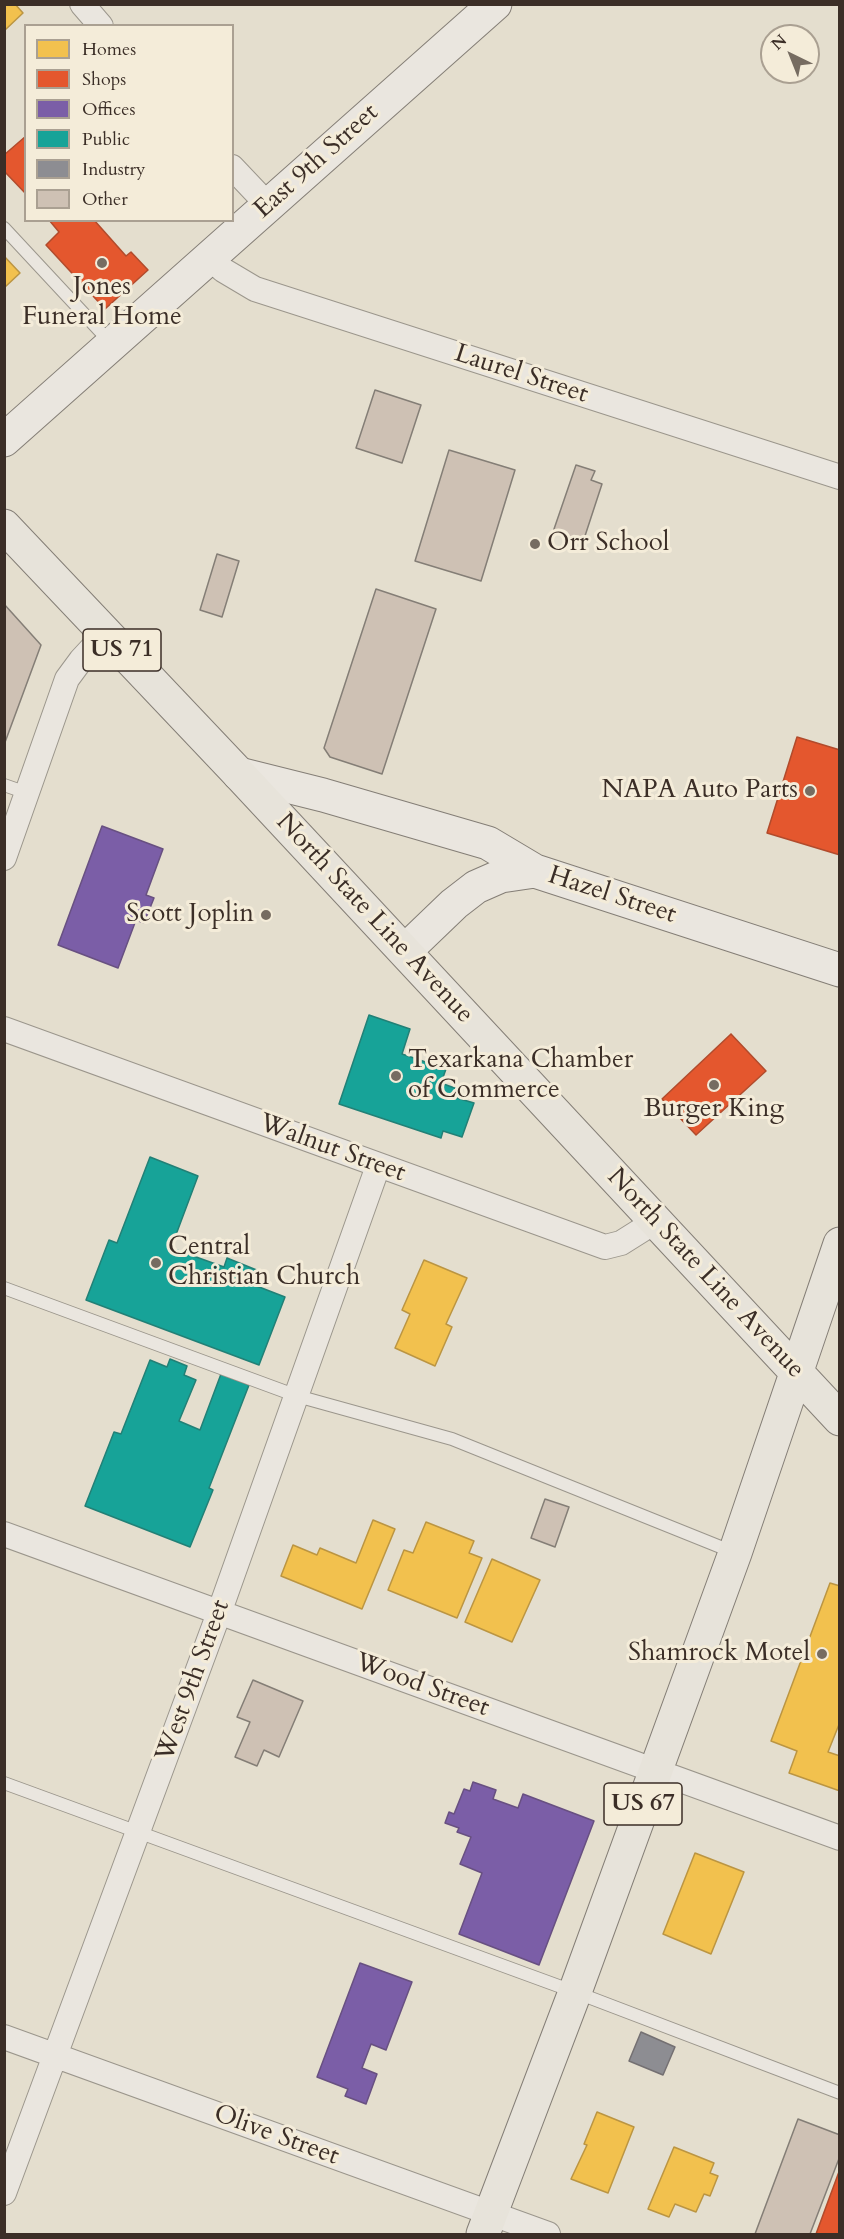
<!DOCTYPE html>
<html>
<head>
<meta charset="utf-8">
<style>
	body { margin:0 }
	#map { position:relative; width:844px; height:2239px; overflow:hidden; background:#e4dece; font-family:Cardo,serif }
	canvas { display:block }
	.frame { position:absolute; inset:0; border:6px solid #3b2e27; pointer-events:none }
	.legend { position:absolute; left:24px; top:24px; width:210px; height:198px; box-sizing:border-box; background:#f4ecd9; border:2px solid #aaa092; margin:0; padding:8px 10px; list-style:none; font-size:18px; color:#3b2e27 }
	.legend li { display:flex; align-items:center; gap:12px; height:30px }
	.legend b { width:30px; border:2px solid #aaa092 }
	.north { position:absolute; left:760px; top:24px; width:60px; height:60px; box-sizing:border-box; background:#f4ecd9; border:2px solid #aaa092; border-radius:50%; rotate:317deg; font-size:16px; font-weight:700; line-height:24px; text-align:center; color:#3b2e27 }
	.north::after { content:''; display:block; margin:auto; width:21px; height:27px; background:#766c61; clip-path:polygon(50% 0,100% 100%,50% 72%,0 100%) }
</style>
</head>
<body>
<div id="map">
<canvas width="844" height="2239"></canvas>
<div class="frame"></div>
<ul class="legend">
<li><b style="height:16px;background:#f2c14e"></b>Homes</li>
<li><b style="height:16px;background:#e4572e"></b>Shops</li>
<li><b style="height:16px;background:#7b5ea7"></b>Offices</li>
<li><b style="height:16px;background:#17a398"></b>Public</li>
<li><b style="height:16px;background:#8d8d92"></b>Industry</li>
<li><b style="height:16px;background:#cec1b4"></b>Other</li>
</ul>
<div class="north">N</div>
</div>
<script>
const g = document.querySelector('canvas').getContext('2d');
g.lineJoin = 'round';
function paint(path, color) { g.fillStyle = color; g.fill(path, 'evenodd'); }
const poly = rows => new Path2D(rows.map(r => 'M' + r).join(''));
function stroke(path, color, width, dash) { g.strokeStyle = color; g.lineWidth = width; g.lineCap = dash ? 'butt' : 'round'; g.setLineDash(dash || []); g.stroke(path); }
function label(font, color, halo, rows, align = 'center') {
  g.font = font + ' Cardo,serif'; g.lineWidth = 6; g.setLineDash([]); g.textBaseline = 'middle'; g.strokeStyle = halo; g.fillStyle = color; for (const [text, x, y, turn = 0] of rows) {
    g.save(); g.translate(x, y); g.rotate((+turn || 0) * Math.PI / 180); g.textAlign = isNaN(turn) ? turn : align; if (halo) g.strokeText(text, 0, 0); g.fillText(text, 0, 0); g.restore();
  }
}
const homes = poly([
	[4,4,15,4,23,13,4,31,4,4],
	[4,256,20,273,4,288,4,256],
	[424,1260,467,1278,446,1324,452,1327,435,1366,395,1348,410,1314,402,1310,424,1260],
	[373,1520,395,1529,362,1609,281,1576,293,1545,317,1555,320,1548,356,1563,373,1520],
	[426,1522,474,1541,469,1553,482,1558,457,1618,388,1590,404,1550,413,1553,426,1522],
	[492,1559,540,1580,512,1642,465,1622,492,1559],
	[830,1583,840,1586,840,1722,828,1752,840,1756,840,1791,789,1773,797,1751,771,1741,830,1583],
	[695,1853,744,1872,711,1954,663,1934,695,1853],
	[597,2112,634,2127,608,2193,571,2179,587,2145,584,2144,597,2112],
	[674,2147,714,2163,710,2173,718,2176,710,2196,704,2194,696,2212,675,2204,669,2217,648,2209,674,2147]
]);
paint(homes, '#f2c14e');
stroke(homes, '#bb9542', 1.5);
const shops = poly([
	[26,136,26,194,4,171,4,155,26,136],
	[49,220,94,220,126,256,131,252,148,270,105,309,46,245,59,232,49,220],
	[797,737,840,750,840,855,767,833,797,737],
	[731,1034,766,1071,696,1135,662,1099,731,1034],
	[840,2169,840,2234,816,2234,840,2169]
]);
paint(shops, '#e4572e');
stroke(shops, '#b14b2c', 1.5);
const offices = poly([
	[102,826,163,849,146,895,154,898,144,923,136,920,118,968,58,945,102,826],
	[473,1782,496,1790,493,1799,518,1808,523,1794,594,1821,539,1965,459,1934,482,1873,460,1864,471,1837,457,1832,459,1828,445,1823,449,1812,454,1814,464,1789,470,1791,473,1782],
	[360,1963,412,1982,386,2050,371,2044,362,2068,377,2074,366,2104,345,2096,348,2089,317,2077,360,1963]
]);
paint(offices, '#7b5ea7');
stroke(offices, '#685081', 1.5);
const public = poly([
	[369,1015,410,1029,402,1054,446,1069,441,1083,460,1090,457,1098,474,1103,462,1137,443,1131,441,1138,339,1104,369,1015],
	[150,1157,198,1176,171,1248,224,1267,227,1258,259,1271,254,1285,285,1297,259,1365,86,1300,109,1240,117,1243,150,1157],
	[170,1359,187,1366,184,1375,196,1380,179,1421,200,1430,221,1374,249,1385,209,1488,213,1490,190,1547,85,1506,114,1432,121,1434,150,1360,167,1367,170,1359]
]);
paint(public, '#17a398');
stroke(public, '#228076', 1.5);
const industry = poly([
	[641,2032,675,2047,663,2075,629,2061,641,2032]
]);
paint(industry, '#8d8d92');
stroke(industry, '#747072', 1.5);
const building = poly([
	[375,390,421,405,402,463,356,448,375,390],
	[449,450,515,470,481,581,415,561,449,450],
	[576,465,595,471,591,480,602,484,583,542,553,532,576,465],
	[217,554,239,561,222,617,200,610,217,554],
	[376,589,436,609,382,774,330,757,324,748,376,589],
	[4,604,41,645,4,745,4,604],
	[545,1499,569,1507,555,1547,531,1538,545,1499],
	[253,1680,303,1701,279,1757,264,1750,257,1766,235,1757,250,1722,237,1717,253,1680],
	[798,2119,840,2135,840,2156,810,2234,755,2234,798,2119]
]);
paint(building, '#cec1b4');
stroke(building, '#847e76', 1.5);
const lane = poly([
	[4,228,111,343],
	[4,785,27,793],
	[4,1288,297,1396,452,1439,733,1552],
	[4,1783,575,1992,840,2093]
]);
const street = poly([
	[82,4,101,26],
	[232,167,268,205],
	[210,258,223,270,255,289,840,477],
	[4,858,67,679,81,660,106,633],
	[4,1029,605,1247,621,1243,656,1221],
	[4,1534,840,1838],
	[4,2037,548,2234],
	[4,2193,219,1613,378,1166]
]);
const secondary = poly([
	[4,440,495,4],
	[239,774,323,795,488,843,535,871],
	[405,951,454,904,476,887,501,876,535,871,840,970]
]);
const primary = poly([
	[4,526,239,774,840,1419],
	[483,2234,575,1992,735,1553,840,1244]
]);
stroke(lane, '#9b968c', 14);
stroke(street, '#9b968c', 26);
stroke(secondary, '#847e76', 35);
stroke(primary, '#847e76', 35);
stroke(lane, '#eae6df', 12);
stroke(street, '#eae6df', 24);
stroke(secondary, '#eae6df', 33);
stroke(primary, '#e7e3da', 33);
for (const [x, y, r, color] of [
	[102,263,6,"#766c61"],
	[535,544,6,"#766c61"],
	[810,791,6,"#766c61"],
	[266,915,6,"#766c61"],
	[396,1076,6,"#766c61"],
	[714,1085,6,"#766c61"],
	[156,1263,6,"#766c61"],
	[822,1654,6,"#766c61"]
]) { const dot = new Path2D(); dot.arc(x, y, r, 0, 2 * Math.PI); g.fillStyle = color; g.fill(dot); stroke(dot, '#f4ecd9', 2); }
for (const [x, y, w] of [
	[122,650,78],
	[643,1804,78]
]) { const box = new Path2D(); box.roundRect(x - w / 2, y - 21, w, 42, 4.5); g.fillStyle = '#f4ecd9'; g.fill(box); stroke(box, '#3b2e27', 1.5); }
label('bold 24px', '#3b2e27', null, [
	["US 71",122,650],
	["US 67",643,1804]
]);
label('26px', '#3b2e27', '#f4ecd9', [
	["East 9th Street",317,162,-42],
	["Laurel Street",521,375,18],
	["Hazel Street",612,896,18],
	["North State Line Avenue",374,919,47],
	["Walnut Street",332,1149,20],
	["North State Line Avenue",705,1274,47],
	["West 9th Street",194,1681,-70],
	["Wood Street",422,1686,20],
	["Olive Street",276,2136,20]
]);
label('26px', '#3b2e27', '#f4ecd9', [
	["Jones",102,288,"center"],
	["Funeral Home",102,318,"center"],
	["Orr School",547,544],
	["NAPA Auto Parts",798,791,"right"],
	["Scott Joplin",254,915,"right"],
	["Texarkana Chamber",408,1061],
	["of Commerce",408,1091],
	["Burger King",714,1110,"center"],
	["Central",168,1248],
	["Christian Church",168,1278],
	["Shamrock Motel",810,1654,"right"]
], 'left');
</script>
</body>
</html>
